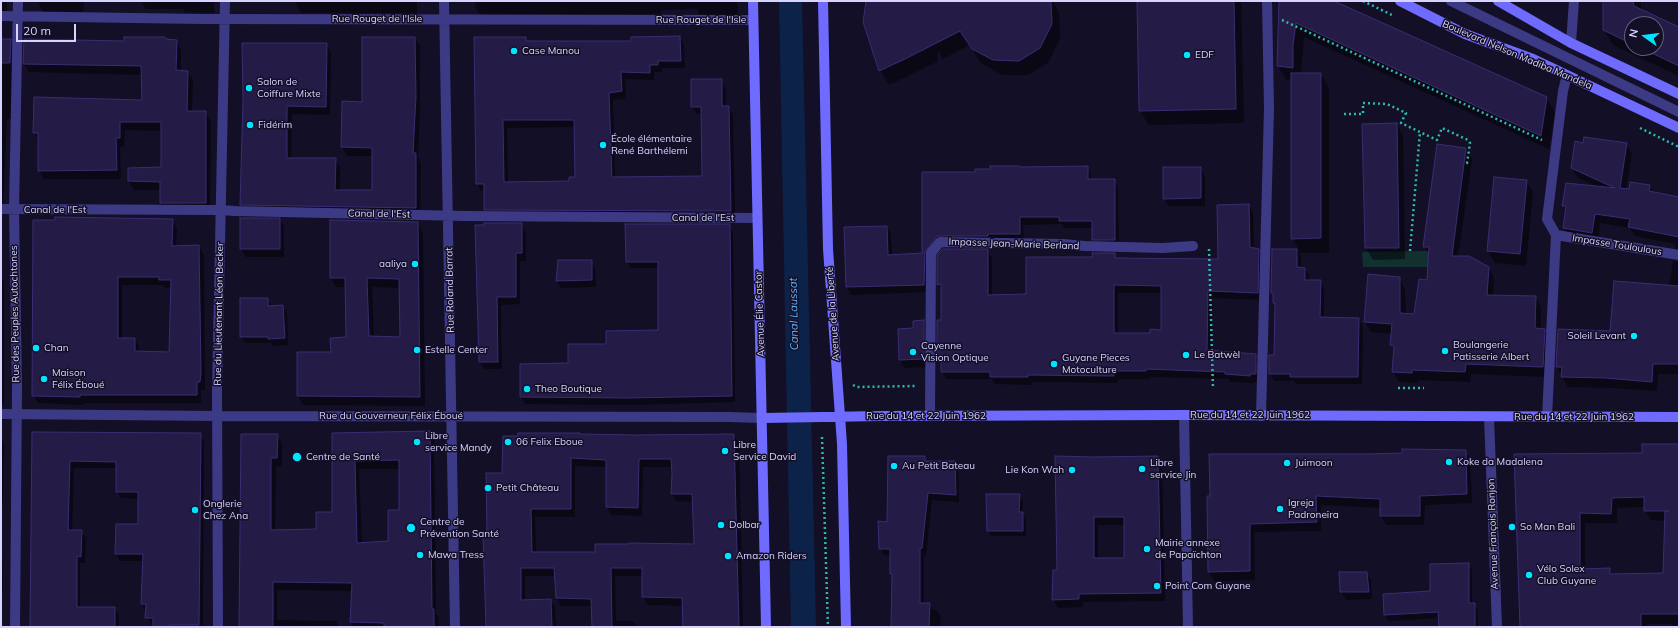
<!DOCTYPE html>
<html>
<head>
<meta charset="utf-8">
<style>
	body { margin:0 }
	#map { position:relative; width:1680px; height:628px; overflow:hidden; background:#130f26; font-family:Mulish,sans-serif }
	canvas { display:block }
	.frame { position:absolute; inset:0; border:2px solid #d9d4ff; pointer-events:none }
	.north { position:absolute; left:1624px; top:16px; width:40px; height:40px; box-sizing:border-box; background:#130f26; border:1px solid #625e7d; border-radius:50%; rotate:284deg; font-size:11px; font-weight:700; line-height:16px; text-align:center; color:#d9d4ff }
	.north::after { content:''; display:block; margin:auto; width:14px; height:18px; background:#00e5ff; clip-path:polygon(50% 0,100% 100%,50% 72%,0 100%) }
	.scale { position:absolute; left:16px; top:24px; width:60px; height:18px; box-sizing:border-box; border:2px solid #d9d4ff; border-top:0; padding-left:5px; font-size:12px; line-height:14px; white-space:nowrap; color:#d9d4ff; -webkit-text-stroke:3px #130f26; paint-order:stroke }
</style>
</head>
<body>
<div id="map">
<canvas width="1680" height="628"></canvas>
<div class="frame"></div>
<div class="north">N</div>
<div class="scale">20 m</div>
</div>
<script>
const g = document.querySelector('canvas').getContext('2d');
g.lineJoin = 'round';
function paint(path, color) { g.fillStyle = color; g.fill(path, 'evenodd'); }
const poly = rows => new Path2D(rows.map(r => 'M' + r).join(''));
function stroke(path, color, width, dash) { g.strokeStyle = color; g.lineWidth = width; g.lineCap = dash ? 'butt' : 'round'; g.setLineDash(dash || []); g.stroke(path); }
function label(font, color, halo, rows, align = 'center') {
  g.font = font + ' Mulish,sans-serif'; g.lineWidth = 3; g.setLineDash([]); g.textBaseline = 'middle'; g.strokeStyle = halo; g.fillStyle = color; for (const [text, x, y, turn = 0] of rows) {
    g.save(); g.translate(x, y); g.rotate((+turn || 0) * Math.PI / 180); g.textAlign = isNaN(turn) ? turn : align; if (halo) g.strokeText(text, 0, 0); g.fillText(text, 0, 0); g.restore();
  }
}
paint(poly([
	[1429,251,1429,267,1363,267,1362,252]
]), '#12302f');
paint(poly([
	[779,1,802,1,816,627,791,627]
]), '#0c2248');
paint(poly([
	[1,1,7,1,7,13,1,13],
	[38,1,84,1,83,14,43,13],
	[141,1,214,1,214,13,185,12,183,9,146,9],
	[295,1,417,1,417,13,301,13],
	[475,1,737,1,738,15,700,16,697,9,661,10,661,15,480,16,475,6],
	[867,1,1053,1,1059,13,1060,39,1048,63,1028,75,1002,75,982,64,969,45,943,59,938,50,937,62,889,85,880,70],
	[1127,1,1241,1,1244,123,1149,125,1140,111,1138,2,1128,2],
	[1280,1,1332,1,1546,98,1555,112,1549,149,1304,37,1301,74,1321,74,1329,89,1329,253,1299,253,1301,257,1301,268,1305,269,1309,276,1309,281,1320,281,1324,288,1324,318,1359,319,1363,327,1362,384,1296,384,1294,381,1274,381,1270,374,1275,356,1276,306,1272,293,1273,250,1299,250,1292,238,1292,81,1286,80,1278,66],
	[1604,1,1641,1,1641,11,1679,28,1679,76,1613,45,1604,30],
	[1632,24,1656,24,1656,48,1632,48],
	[680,37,684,45,685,68,662,68,662,72,654,72,654,80,625,79,626,99,613,100,615,178,703,177,702,114,697,114,692,107,721,80,726,88,726,107,729,107,733,115,735,219,490,217,485,209,485,191,481,191,477,183,526,38,528,42,632,42],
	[575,127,576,178,570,182,508,183,507,128],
	[415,38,420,46,420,106,418,158,421,163,420,217,246,213,241,204,244,101,326,44,331,53,330,115,292,114,291,159,335,159,340,167,340,191,373,191,373,156,347,156,342,147,343,102,363,103],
	[1,40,10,40,16,49,14,119,7,119,3,207,1,207],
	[166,40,176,41,181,50,181,71,188,72,193,80,192,112,205,112,211,121,210,212,166,212,161,203,161,190,134,190,129,181,162,168,162,131,125,130,124,147,120,147,121,179,44,179,39,170,39,142,34,132,143,101,142,75,29,72,24,64,125,42],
	[1397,124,1403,136,1405,259,1373,260,1366,248,1363,125],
	[1584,144,1626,144,1632,154,1626,190,1649,186,1654,193,1679,198,1679,255,1675,247,1675,244,1635,236,1630,228,1600,223,1598,242,1570,238,1564,228,1567,211,1563,205,1598,187,1578,178,1572,168],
	[1438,145,1466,148,1472,159,1458,257,1488,267,1494,278,1493,296,1535,297,1541,307,1541,330,1544,330,1550,340,1548,377,1471,374,1470,382,1418,380,1417,383,1399,382,1393,372,1395,350,1391,344,1392,334,1371,332,1365,322,1399,278,1405,289,1406,315,1415,315,1428,281,1430,256,1425,247],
	[1087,167,1091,174,1091,180,1114,180,1118,187,1119,247,1098,247,1093,239,1093,228,1064,228,1062,224,1023,225,1024,241,941,243,928,260,928,292,851,295,847,287,845,228,887,227,891,234,892,256,923,254,976,173,1020,168],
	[1200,168,1205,176,1205,206,1169,206,1164,199],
	[1495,178,1526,181,1533,192,1526,266,1495,263,1488,251],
	[1248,205,1253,212,1254,249,1258,249,1263,257,1262,300,1212,298,1211,352,1256,355,1260,362,1260,382,1254,382,1254,383,1230,382,1229,379,1150,377,1150,379,1118,379,1118,383,1032,382,1032,385,995,384,992,379,946,379,942,371,942,365,938,358,942,320,942,291,938,284,987,250,992,258,992,296,1027,295,1094,258,1115,254,1117,259,1220,260],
	[1118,293,1162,293,1162,331,1151,334,1118,334],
	[280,219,284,227,284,257,246,257,241,249],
	[172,220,177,228,176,247,199,246,204,255,205,381,205,390,201,390,201,403,84,403,84,405,38,403,33,395,34,221],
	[122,285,163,285,165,288,172,288,170,353,139,352,139,347,135,339,122,339],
	[417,223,423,233,425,406,303,405,298,396,347,338,346,287,336,287,331,278],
	[372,287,400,288,401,338,374,337],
	[521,224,526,232,526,261,520,261,520,304,501,305,502,369,484,369,480,362,476,226],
	[729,225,733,232,735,402,633,405,525,404,521,397,521,365,569,364,607,345,659,331,659,268,631,268,627,262],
	[558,261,591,261,595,269,596,287,561,288,557,281],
	[1673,261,1679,262,1679,374,1658,374,1657,391,1612,388,1568,387,1557,367,1559,331,1610,332,1669,286],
	[1,276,4,282,4,405,1,405],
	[267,299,272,307,283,306,287,313,288,345,273,346,272,343,245,343,241,336],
	[924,321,928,329,928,367,904,368,900,360,899,329,914,329],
	[429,432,434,441,436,614,439,618,439,627,354,627,351,622,353,591,277,590,277,620,336,621,339,627,241,627,242,435,277,435,282,443,282,466,276,467,275,531,317,530,333,513,333,434],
	[359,469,400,469,400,511,389,542,362,543],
	[33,433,200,434,204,441,203,627,152,627,142,604,144,561,120,561,116,554,117,525,139,525,139,499,121,498,117,491,117,468,74,468,72,531,81,531,86,538,85,563,80,563,80,608,115,608,119,615,118,627,31,627],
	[581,435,734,435,739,443,743,627,684,627,684,606,648,605,643,597,643,576,615,576,616,621,633,621,637,627,593,627,593,606,561,606,557,598,556,576,525,576,525,601,551,600,555,608,556,627,487,627,488,537,503,474],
	[575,466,607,467,607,507,611,515,642,516,643,467,673,467,672,493,676,501,693,502,695,545,596,553,536,553,535,517,575,517],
	[1,438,4,443,3,505,1,505],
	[1679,445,1679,627,1672,627,1672,624,1647,624,1647,627,1521,627,1515,455,1643,454],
	[1645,507,1645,510,1651,520,1666,521,1664,574,1613,575,1609,569,1585,570,1585,523,1617,523,1617,508],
	[1465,451,1470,460,1472,503,1425,505,1424,525,1386,525,1381,516,1381,508,1321,505,1321,531,1254,532,1255,580,1214,581,1209,572,1208,497,1367,455],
	[925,457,927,462,954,462,958,469,959,502,932,500,926,555,924,555,924,604,930,604,933,610,936,610,941,617,940,627,893,627,893,578,891,574,891,556,884,555,880,548,888,523],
	[1056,457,1158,457,1162,465,1165,601,1083,602,1083,607,1058,608,1053,600,1058,571],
	[1098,525,1125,525,1125,559,1098,559],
	[1019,495,1023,501,1022,513,1026,519,1026,536,991,536,988,530],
	[1,537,2,539,3,591,1,591,1,594],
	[1468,564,1472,570,1472,604,1474,604,1478,611,1478,627,1440,627,1440,618,1388,621,1385,615,1431,592],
	[1340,573,1366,573,1371,580,1372,599,1346,600,1341,592]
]), '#0007');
const building = poly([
	[866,1,1051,1,1052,24,1040,48,1019,61,993,60,972,49,960,31,903,60,879,71,863,22,866,1],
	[1137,1,1234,1,1236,109,1139,111,1137,1],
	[1279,1,1334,1,1547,97,1541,136,1296,23,1293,45,1293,68,1277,66,1279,1],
	[1603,1,1633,1,1634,6,1679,27,1679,66,1641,48,1656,48,1656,24,1632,24,1632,44,1603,30,1603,1],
	[680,36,681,61,658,61,658,65,650,65,650,73,621,72,622,91,609,93,612,177,702,176,701,107,691,107,691,79,722,79,722,106,729,106,731,211,484,210,484,184,476,184,474,37,526,37,526,41,631,41,631,37,680,36],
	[503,120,574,120,575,177,569,177,569,181,504,182,503,120],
	[124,37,165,37,166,39,177,40,176,70,188,71,187,111,206,111,206,203,160,203,160,182,128,181,128,168,161,167,161,122,120,122,120,138,116,138,117,170,38,171,38,133,33,133,34,97,142,100,141,66,23,64,24,39,124,41,124,37],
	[362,37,415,37,416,96,413,153,416,153,416,208,240,205,243,101,242,43,327,43,326,107,287,106,287,158,336,158,335,190,372,190,372,148,341,147,342,101,362,102,362,37],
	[1,39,11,39,10,63,1,63,1,39],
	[1291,73,1321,73,1321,238,1291,239,1291,73],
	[1397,123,1399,248,1365,248,1362,124,1397,123],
	[1584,137,1627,143,1620,188,1629,189,1630,182,1650,185,1649,191,1679,197,1679,237,1628,227,1630,219,1595,214,1592,233,1563,228,1566,206,1562,206,1566,183,1615,188,1571,168,1575,141,1583,143,1584,137],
	[1437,144,1466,148,1452,256,1469,256,1489,267,1487,295,1536,296,1535,328,1545,329,1543,367,1466,364,1465,372,1412,370,1412,373,1392,372,1394,346,1390,345,1392,324,1364,322,1368,274,1400,277,1400,313,1414,314,1419,279,1427,280,1429,247,1423,247,1437,144],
	[990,166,1020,166,1020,167,1088,166,1088,179,1115,179,1115,240,1092,240,1092,221,1059,221,1059,217,1020,217,1020,234,988,234,988,236,937,236,925,252,924,285,846,287,844,227,887,226,888,255,922,253,922,172,975,172,975,169,990,169,990,166],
	[1163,167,1201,167,1201,198,1163,199,1163,167],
	[1494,177,1527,180,1520,254,1487,251,1494,177],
	[1249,204,1250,247,1259,249,1258,293,1208,291,1207,350,1256,354,1256,374,1250,374,1250,376,1225,374,1225,372,1146,369,1146,371,1114,371,1114,376,1028,375,1028,377,990,377,990,372,941,372,941,359,937,359,937,320,941,320,941,284,937,285,937,255,943,249,988,249,988,295,1026,294,1026,257,1093,257,1092,253,1115,253,1115,258,1218,259,1217,205,1249,204],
	[1114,285,1161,286,1161,330,1150,329,1150,333,1114,333,1114,285],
	[55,217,173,219,172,246,199,245,201,372,200,382,197,382,197,395,80,395,80,397,32,396,33,220,55,220,55,217],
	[118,277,159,277,159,280,171,280,169,352,135,351,135,338,118,338,118,277],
	[240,218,280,218,280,249,240,249,240,218],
	[330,220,418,222,420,397,297,396,297,352,331,352,330,338,346,337,345,278,330,278,330,220],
	[367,278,399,279,400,337,369,336,367,278],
	[484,223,522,223,522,253,516,253,516,297,497,297,498,362,479,362,475,225,484,225,484,223],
	[625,224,730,224,732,396,628,398,520,397,520,364,568,363,568,344,606,344,606,331,658,330,658,262,626,262,625,224],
	[1272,249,1297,249,1297,267,1305,268,1305,280,1321,280,1320,317,1359,318,1358,377,1290,377,1290,374,1269,374,1269,355,1274,355,1275,303,1273,303,1273,293,1271,293,1272,249],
	[558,260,592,260,592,280,556,281,558,260],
	[1614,281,1679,286,1679,364,1653,364,1652,382,1606,378,1561,377,1562,367,1556,367,1558,329,1610,331,1614,281],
	[240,298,268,298,268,306,283,305,285,338,268,339,268,337,240,337,240,298],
	[924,320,924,359,899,360,898,329,913,328,913,321,924,320],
	[430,431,432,609,434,609,434,627,384,627,384,623,350,622,352,583,273,582,273,627,239,627,241,434,278,434,277,458,271,458,271,530,316,529,316,512,332,512,332,433,430,431],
	[399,460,399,510,388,510,388,541,357,543,355,461,399,460],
	[32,432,201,433,199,625,170,625,170,627,153,627,153,618,145,618,146,604,141,604,143,554,115,554,116,524,138,524,138,492,116,492,116,462,70,461,68,530,82,530,81,557,77,556,77,607,115,607,115,627,30,627,32,432],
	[518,433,580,433,580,434,634,435,734,434,739,627,683,627,682,598,642,597,642,568,611,568,612,627,592,627,591,599,556,598,554,568,521,568,521,600,551,599,552,627,486,627,483,536,487,536,486,473,502,473,503,436,518,436,518,433],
	[571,458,606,460,606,507,638,508,639,459,671,459,672,474,671,494,692,494,694,544,629,543,629,544,595,544,595,552,532,552,531,509,571,509,571,458],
	[1642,444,1679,444,1679,614,1641,614,1641,627,1520,627,1514,454,1642,453,1642,444],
	[1644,497,1644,511,1669,511,1665,511,1663,573,1610,574,1610,568,1580,569,1580,513,1611,514,1612,498,1644,497],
	[1402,449,1466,450,1467,494,1420,496,1420,516,1380,516,1380,499,1316,496,1317,522,1250,524,1250,571,1208,572,1207,496,1210,496,1209,454,1367,454,1402,453,1402,449],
	[888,456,925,456,925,461,955,461,956,495,928,493,922,548,920,549,920,603,930,603,929,627,891,627,892,574,890,574,890,549,879,549,878,521,887,522,888,456],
	[1055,456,1094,457,1158,456,1161,593,1079,594,1079,599,1052,600,1053,570,1057,570,1055,456],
	[1094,517,1124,517,1124,558,1094,558,1094,517],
	[986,494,1020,494,1019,512,1023,512,1023,531,987,531,986,494],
	[1469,563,1469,603,1475,603,1475,627,1439,627,1438,612,1384,615,1383,594,1430,591,1430,564,1469,563],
	[1339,572,1367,572,1369,592,1340,592,1339,572]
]);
paint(building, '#241b47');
stroke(building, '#3b2d73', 1);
stroke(poly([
	[1363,1,1392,15],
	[1282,20,1542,140],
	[1344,114,1363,114,1363,103,1387,104,1406,113,1401,123,1437,140,1442,128,1468,140,1470,143,1467,163,1464,162],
	[1640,128,1679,147],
	[1209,249,1213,389],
	[1410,251,1420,132],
	[853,385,857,387,915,386],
	[1398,388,1424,388],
	[822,437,828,627]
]), '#2fb8b0', 2.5, [2, 3]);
stroke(poly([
	[1451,1,1679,112]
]), '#3d3a85', 10);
stroke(poly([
	[444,1,455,627],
	[1,16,201,19,753,20],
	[1571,43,1574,1],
	[1,209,221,210,235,211,465,216,757,218],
	[1556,235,1679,255],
	[1,414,217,416,729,417,762,418],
	[1184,415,1188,627],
	[930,416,931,253,940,242,1063,244,1085,246,1163,248,1193,246],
	[1261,416,1269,108,1267,1],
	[1489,417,1497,627],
	[1547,417,1556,235,1547,219,1563,91,1567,75],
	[15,627,17,387,14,209,18,1],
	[218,627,217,391,225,1]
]), '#3d3a85', 10);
stroke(poly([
	[753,1,766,627],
	[823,1,828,249,842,444,846,627],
	[1400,1,1465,34,1533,59,1679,128],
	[1498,1,1571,43,1679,94],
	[762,418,883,416,1184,415,1679,417]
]), '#6f6bff', 10);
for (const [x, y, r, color] of [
	[514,51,4,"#00e5ff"],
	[1187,55,4,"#00e5ff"],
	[249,88,4,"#00e5ff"],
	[250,125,4,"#00e5ff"],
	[603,145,4,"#00e5ff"],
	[415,264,4,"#00e5ff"],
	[1634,336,4,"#00e5ff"],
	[36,348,4,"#00e5ff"],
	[417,350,4,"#00e5ff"],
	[1445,351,4,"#00e5ff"],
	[913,352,4,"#00e5ff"],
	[1186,355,4,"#00e5ff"],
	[1054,364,4,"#00e5ff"],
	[44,379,4,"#00e5ff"],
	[527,389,4,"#00e5ff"],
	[417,442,4,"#00e5ff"],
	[508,442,4,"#00e5ff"],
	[725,451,4,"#00e5ff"],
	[297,457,5,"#00e5ff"],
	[1449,462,4,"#00e5ff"],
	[1287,463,4,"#00e5ff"],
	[894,466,4,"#00e5ff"],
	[1142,469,4,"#00e5ff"],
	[1072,470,4,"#00e5ff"],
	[488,488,4,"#00e5ff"],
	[1280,509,4,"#00e5ff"],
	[195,510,4,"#00e5ff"],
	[721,525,4,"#00e5ff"],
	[1512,527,4,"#00e5ff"],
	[411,528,5,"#00e5ff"],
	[1147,549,4,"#00e5ff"],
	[420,555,4,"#00e5ff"],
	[728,556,4,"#00e5ff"],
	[1529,575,4,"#00e5ff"],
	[1157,586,4,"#00e5ff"]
]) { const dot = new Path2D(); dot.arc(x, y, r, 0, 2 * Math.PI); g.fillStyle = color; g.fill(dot); stroke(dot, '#130f26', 1.5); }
label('10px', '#d9d4ff', '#130f26', [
	["Rue Rouget de l'Isle",377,19],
	["Rue Rouget de l'Isle",701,20],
	["Boulevard Nelson Madiba Mandela",1517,55,23],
	["Canal de l'Est",55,210],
	["Canal de l'Est",379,214,1],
	["Canal de l'Est",703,218],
	["Impasse Jean-Marie Berland",1014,244,2],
	["Impasse Touloulous",1617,245,9],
	["Rue Roland Barrat",450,290,-91],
	["Rue des Peuples Autochtones",15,314,-91],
	["Rue du Lieutenant Léon Becker",219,314,-89],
	["Avenue Élie Castor",760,314,-92],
	["Avenue de la Liberté",833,314,-94],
	["Rue du 14 et 22 Juin 1962",1250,415],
	["Rue du Gouverneur Félix Éboué",391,416],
	["Rue du 14 et 22 Juin 1962",926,416],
	["Rue du 14 et 22 Juin 1962",1574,417],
	["Avenue François Ronjon",1493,534,-92]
]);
label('10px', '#d9d4ff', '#130f26', [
	["Case Manou",522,51],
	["EDF",1195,55],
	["Salon de",257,82],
	["Coiffure Mixte",257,94],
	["Fidérim",258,125],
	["École élémentaire",611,139],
	["René Barthélemi",611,151],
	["aaliya",407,264,"right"],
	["Soleil Levant",1626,336,"right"],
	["Boulangerie",1453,345],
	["Patisserie Albert",1453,357],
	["Cayenne",921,346],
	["Vision Optique",921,358],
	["Chan",44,348],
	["Estelle Center",425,350],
	["Le Batwèl",1194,355],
	["Guyane Pieces",1062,358],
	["Motoculture",1062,370],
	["Maison",52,373],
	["Félix Éboué",52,385],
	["Theo Boutique",535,389],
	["Libre",425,436],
	["service Mandy",425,448],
	["06 Felix Eboue",516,442],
	["Libre",733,445],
	["Service David",733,457],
	["Centre de Santé",306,457],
	["Koke da Madalena",1457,462],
	["Libre",1150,463],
	["service Jin",1150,475],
	["Juimoon",1295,463],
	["Au Petit Bateau",902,466],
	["Lie Kon Wah",1064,470,"right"],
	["Petit Château",496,488],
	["Igreja",1288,503],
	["Padroneira",1288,515],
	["Onglerie",203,504],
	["Chez Ana",203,516],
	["Centre de",420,522],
	["Prévention Santé",420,534],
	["Dolbar",729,525],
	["So Man Bali",1520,527],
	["Mairie annexe",1155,543],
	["de Papaïchton",1155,555],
	["Mawa Tress",428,555],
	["Amazon Riders",736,556],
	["Vélo Solex",1537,569],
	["Club Guyane",1537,581],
	["Point Com Guyane",1165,586]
], 'left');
label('italic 11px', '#62b6ff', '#130f26', [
	["Canal Laussat",794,314,-91]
]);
</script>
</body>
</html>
